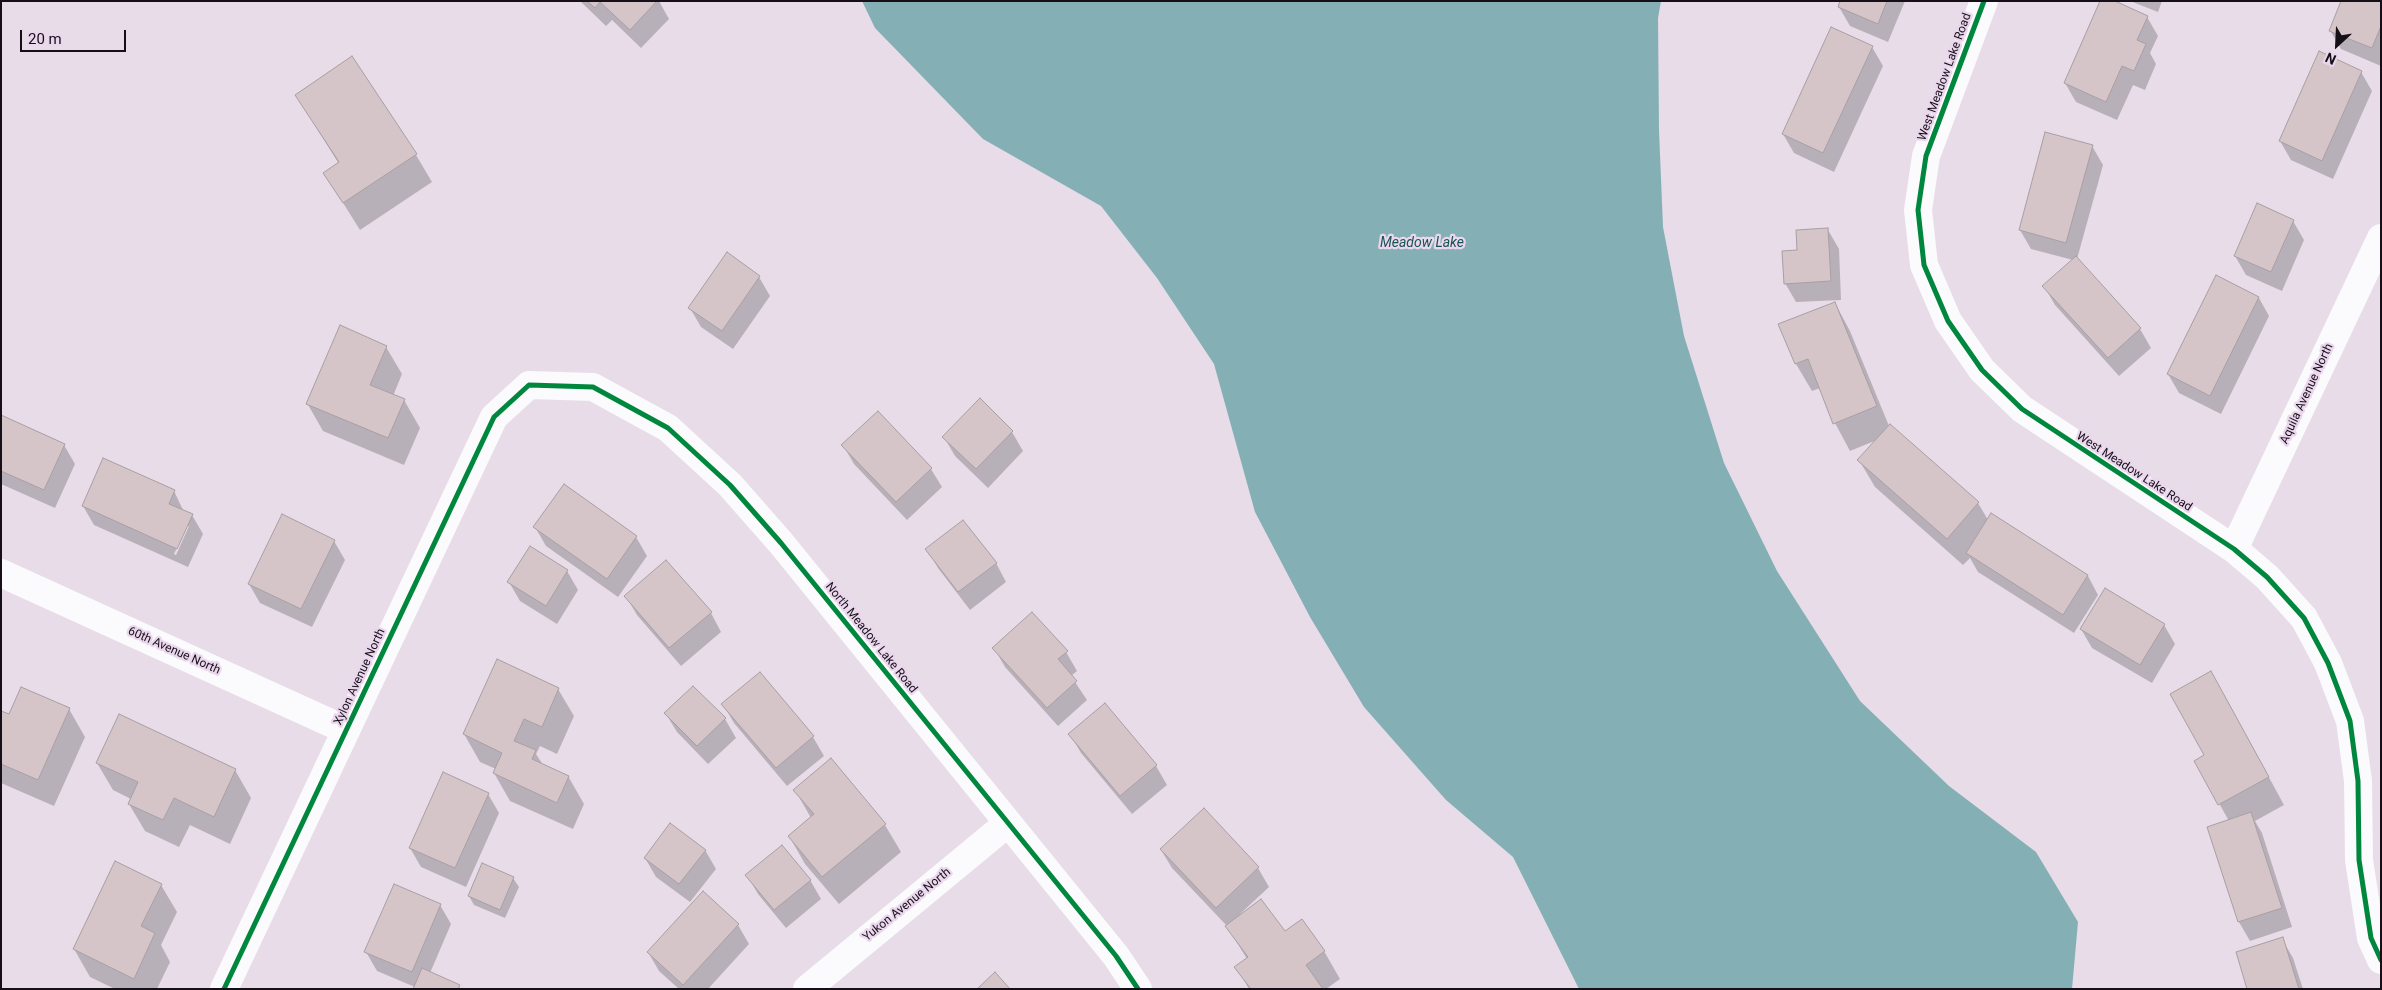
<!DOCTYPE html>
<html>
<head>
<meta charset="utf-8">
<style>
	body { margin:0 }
	#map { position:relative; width:2382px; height:990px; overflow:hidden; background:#e7dce8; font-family:Roboto,sans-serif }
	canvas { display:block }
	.frame { position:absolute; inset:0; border:2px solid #160f17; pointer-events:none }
	.north { position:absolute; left:2312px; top:20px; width:50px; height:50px; -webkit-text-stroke:4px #ebd7ed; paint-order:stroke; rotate:205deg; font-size:14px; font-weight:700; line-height:20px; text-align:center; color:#160f17 }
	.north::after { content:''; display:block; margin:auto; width:18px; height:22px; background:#160f17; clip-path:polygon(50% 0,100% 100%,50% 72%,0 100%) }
	.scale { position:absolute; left:20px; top:30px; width:106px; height:22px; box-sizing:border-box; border:2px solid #160f17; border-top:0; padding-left:6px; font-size:15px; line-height:18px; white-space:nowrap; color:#160f17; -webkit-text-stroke:4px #ebd7ed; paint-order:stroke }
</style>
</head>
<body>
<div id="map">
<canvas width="2382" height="990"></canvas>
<div class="frame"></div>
<div class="north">N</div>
<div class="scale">20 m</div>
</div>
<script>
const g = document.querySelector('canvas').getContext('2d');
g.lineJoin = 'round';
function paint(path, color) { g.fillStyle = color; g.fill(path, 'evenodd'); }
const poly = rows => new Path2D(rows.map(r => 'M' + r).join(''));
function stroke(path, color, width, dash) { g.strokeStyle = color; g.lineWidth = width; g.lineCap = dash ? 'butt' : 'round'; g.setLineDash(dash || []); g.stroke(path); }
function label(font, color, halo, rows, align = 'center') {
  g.font = font + ' Roboto,sans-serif'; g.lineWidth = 4.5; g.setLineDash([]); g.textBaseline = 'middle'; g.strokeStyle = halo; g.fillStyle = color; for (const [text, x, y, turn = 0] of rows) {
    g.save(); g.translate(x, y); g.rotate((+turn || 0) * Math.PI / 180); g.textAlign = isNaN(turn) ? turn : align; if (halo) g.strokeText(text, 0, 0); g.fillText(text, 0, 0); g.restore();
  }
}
paint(poly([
	[862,1,1661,1,1658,18,1659,130,1663,227,1684,336,1724,463,1777,571,1860,701,1949,786,2036,852,2078,922,2072,989,1579,989,1513,857,1446,800,1364,707,1310,617,1255,512,1214,364,1157,278,1101,206,983,139,875,28]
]), '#84b0b5');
paint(poly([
	[580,1,659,1,669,19,641,48,612,20,606,26],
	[1841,1,1905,1,1888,42,1850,26,1839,7],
	[2130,1,2162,1,2158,12],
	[2381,1,2381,66,2341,49,2330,30],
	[2147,17,2158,36,2150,53,2156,64,2145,90,2133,85,2117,120,2076,102,2065,83],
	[1872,47,1883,66,1834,172,1794,153,1783,134],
	[2361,72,2372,91,2333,179,2291,160,2280,141],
	[296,95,416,155,432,182,360,230,325,174,339,164],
	[2092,146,2103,165,2077,259,2140,329,2151,348,2119,376,2055,305,2044,286,2073,260,2031,249,2020,230],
	[2293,221,2304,240,2282,291,2246,275,2235,256],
	[1828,230,1839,249,1841,300,1796,302,1785,283,1798,251],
	[727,254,759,277,770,296,733,349,701,327,690,308],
	[2259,298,2269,316,2221,414,2179,393,2168,374],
	[1835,303,1850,331,1889,426,1978,503,1988,520,2088,576,2098,595,2074,633,1978,572,1970,558,1963,565,1875,487,1859,460,1877,440,1850,451,1835,423,1820,388,1812,391,1796,364,1780,325],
	[386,347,402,374,393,396,404,400,420,428,404,465,323,431,307,403],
	[1,417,64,445,75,464,55,508,1,484],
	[1012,432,1023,451,988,488,955,456,944,437],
	[843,445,931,469,942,487,907,520,854,464],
	[174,491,184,512,192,515,203,534,188,567,94,525,83,506],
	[187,526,189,526,176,555,174,554],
	[535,527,636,537,647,556,618,597,546,546],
	[334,541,345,560,312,627,260,603,249,584],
	[927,549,996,563,1006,582,970,610,938,568],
	[567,571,578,590,557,624,520,601,509,582],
	[626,596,711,613,721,632,681,666,637,615],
	[2164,625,2175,644,2152,683,2092,648,2081,629],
	[994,648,1066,652,1077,671,1071,676,1087,700,1058,726,1005,667],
	[760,673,813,737,824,756,787,786,734,723,723,704],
	[558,689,574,716,557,754,540,746,536,754,543,765,568,776,584,804,573,829,510,801,494,773,496,769,480,762,464,734],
	[2227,700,2284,805,2255,821,2262,833,2292,927,2250,941,2239,922,2229,821,2196,762,2206,756],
	[69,709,85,737,54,806,1,783,1,712,10,716],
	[666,714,725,719,736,738,708,764,677,732],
	[1070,734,1156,766,1167,785,1132,814,1081,753],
	[97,763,235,770,251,798,230,844,190,825,179,847,145,831,129,804,131,799,113,790],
	[795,790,885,825,901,852,839,904,805,864,789,836,811,818],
	[488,794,499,813,466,887,421,867,410,848],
	[1204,810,1258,868,1269,887,1240,914,1324,951,1340,979,1326,989,1249,989,1236,967,1247,959,1227,926,1172,868,1161,850],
	[705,850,716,869,690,902,656,877,645,858],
	[747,875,810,880,821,899,786,928,758,894],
	[513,878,519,887,505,918,474,905,469,896],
	[161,885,177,912,161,945,170,962,157,989,115,989,90,977,74,949],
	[440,905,451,924,430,973,459,986,460,989,414,989,415,987,377,971,366,952],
	[738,925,749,944,708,989,679,989,659,971,648,952],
	[2282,939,2293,958,2303,989,2249,989]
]), '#0003');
const building = poly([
	[587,1,657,1,630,30,600,2,595,8,587,1],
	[1840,1,1887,1,1878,24,1838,7,1840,1],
	[2100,1,2115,1,2148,16,2137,40,2146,44,2134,71,2122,66,2106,102,2064,83,2100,1],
	[2341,1,2381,1,2381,26,2372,48,2329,31,2341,1],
	[1831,27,1873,46,1823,153,1782,134,1831,27],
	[2319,51,2362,71,2322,161,2279,141,2319,51],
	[352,56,417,154,343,203,323,173,339,162,295,95,352,56],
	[2045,132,2093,145,2066,243,2019,230,2045,132],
	[2257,203,2294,220,2271,272,2234,256,2257,203],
	[1828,228,1831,281,1784,284,1782,251,1797,250,1796,230,1828,228],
	[727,252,760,276,722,331,688,308,727,252],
	[2076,256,2141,328,2108,358,2042,286,2076,256],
	[2216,275,2259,297,2210,396,2167,374,2216,275],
	[1835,302,1877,406,1833,424,1808,359,1795,364,1778,324,1835,302],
	[340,325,387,346,370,385,405,399,388,438,306,404,340,325],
	[980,398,1013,431,976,469,942,437,980,398],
	[878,411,932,468,896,502,841,445,878,411],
	[1,415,65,444,44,490,1,471,1,415],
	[1890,424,1979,502,1947,539,1857,460,1890,424],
	[103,458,175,490,169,504,193,514,177,549,82,506,103,458],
	[564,484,637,536,607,579,533,527,564,484],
	[1991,513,2088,575,2063,615,1966,553,1991,513],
	[282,514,335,540,301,609,248,584,282,514],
	[963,520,997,563,958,592,925,549,963,520],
	[530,546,568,570,546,606,507,582,530,546],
	[666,560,712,612,669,648,624,596,666,560],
	[2105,588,2165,624,2140,665,2080,629,2105,588],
	[1032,612,1068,651,1058,659,1077,681,1047,708,992,648,1032,612],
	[497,659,559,688,542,727,524,719,514,741,536,750,532,759,569,776,557,803,493,773,502,753,463,734,497,659],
	[2211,671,2269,777,2218,805,2194,761,2204,755,2170,694,2211,671],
	[760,672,814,736,776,768,721,704,760,672],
	[693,686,726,718,697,746,664,713,693,686],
	[21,687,70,708,38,780,1,764,1,711,9,714,21,687],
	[1105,703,1157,765,1120,796,1068,734,1105,703],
	[119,714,236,769,214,817,174,798,163,820,128,804,138,782,96,763,119,714],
	[831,758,886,824,822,877,788,836,814,814,793,790,831,758],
	[443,772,489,793,455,868,409,848,443,772],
	[1204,808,1259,867,1216,908,1160,849,1204,808],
	[2251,812,2282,908,2238,922,2207,827,2251,812],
	[670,823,706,850,679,884,644,858,670,823],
	[782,845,811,880,774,910,745,875,782,845],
	[115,861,162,884,141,926,155,933,134,979,73,949,115,861],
	[482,863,514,877,500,910,468,896,482,863],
	[394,884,441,904,412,972,364,952,394,884],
	[703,891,739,924,683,985,647,952,703,891],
	[1261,899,1285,931,1302,919,1325,951,1306,965,1323,989,1251,989,1234,967,1248,957,1225,926,1261,899],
	[2283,937,2299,989,2247,989,2236,952,2283,937],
	[422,968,460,985,458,989,413,989,422,968],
	[995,972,1010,989,977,989,995,972]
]);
paint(building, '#d5c5c8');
stroke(building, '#a89ea2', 1);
stroke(poly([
	[1984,1,1926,156,1918,210,1924,265,1948,321,1982,370,2022,409,2234,549,2267,577,2304,618,2328,663,2350,721,2358,781,2359,860,2371,938,2381,960],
	[2234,549,2381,238],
	[1,573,346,730],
	[224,989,494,417,529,385,593,387,668,428,730,485,781,543,1116,956,1138,989],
	[807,989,1008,823]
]), '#fbfafc', 28);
stroke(poly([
	[1984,1,1926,156,1918,210,1924,265,1948,321,1982,370,2022,409,2234,549,2267,577,2304,618,2328,663,2350,721,2358,781,2359,860,2371,938,2381,960],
	[224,989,494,417,529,385,593,387,668,428,730,485,781,543,1116,956,1138,989]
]), '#00873e', 5);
label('12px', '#160f17', '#ebd7ed', [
	["West Meadow Lake Road",1945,77,-70],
	["Aquila Avenue North",2307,394,-65],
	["West Meadow Lake Road",2134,472,33],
	["North Meadow Lake Road",871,638,51],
	["60th Avenue North",174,651,24],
	["Xylon Avenue North",360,677,-65],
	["Yukon Avenue North",907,905,-39]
]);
label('italic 14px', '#195455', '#ebd7ed', [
	["Meadow Lake",1422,243]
]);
</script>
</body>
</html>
